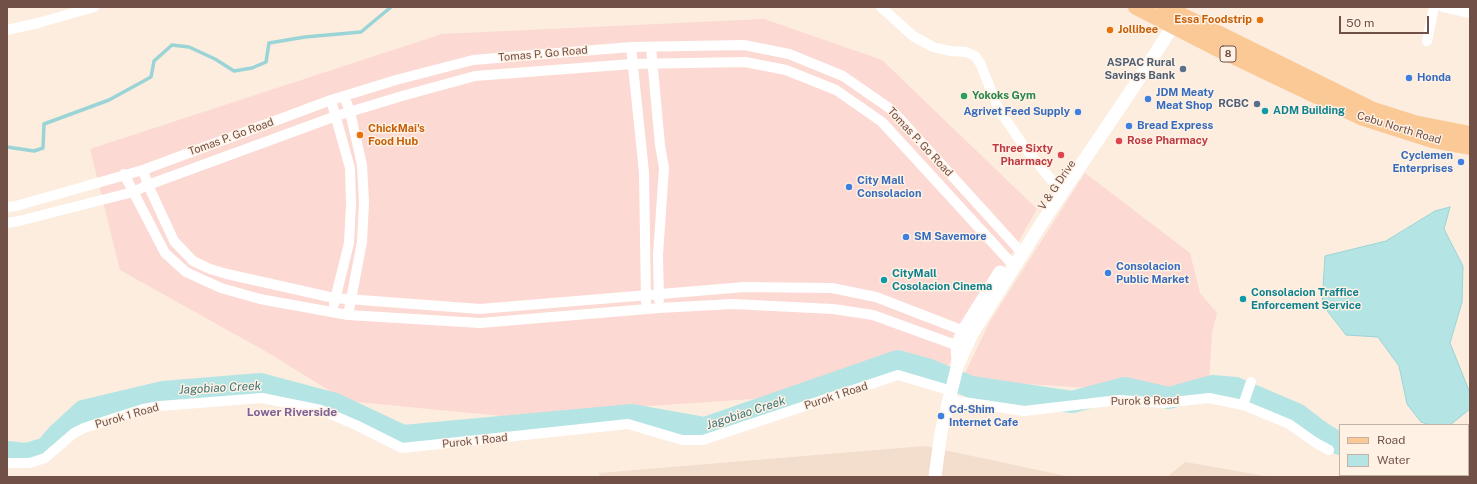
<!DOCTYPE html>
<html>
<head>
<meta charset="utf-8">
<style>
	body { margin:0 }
	#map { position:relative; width:1477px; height:484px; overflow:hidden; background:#fceddf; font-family:"Public Sans",sans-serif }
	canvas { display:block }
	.frame { position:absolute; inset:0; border:8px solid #715147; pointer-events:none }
	.legend { position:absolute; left:1339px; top:424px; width:130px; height:52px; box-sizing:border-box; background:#fff1e4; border:1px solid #c6b1a5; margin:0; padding:5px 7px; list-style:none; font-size:12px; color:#715147 }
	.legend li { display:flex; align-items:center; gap:8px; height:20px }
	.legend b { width:20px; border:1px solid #c6b1a5 }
	.scale { position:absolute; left:1339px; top:16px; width:90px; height:18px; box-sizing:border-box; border:2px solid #715147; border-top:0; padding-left:5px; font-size:12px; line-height:14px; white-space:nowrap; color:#715147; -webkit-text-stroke:3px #fff1e4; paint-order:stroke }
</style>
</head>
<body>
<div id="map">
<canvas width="1477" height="484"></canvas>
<div class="frame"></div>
<ul class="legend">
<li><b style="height:5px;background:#fbc996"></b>Road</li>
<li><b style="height:11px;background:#b4e4e4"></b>Water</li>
</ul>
<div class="scale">50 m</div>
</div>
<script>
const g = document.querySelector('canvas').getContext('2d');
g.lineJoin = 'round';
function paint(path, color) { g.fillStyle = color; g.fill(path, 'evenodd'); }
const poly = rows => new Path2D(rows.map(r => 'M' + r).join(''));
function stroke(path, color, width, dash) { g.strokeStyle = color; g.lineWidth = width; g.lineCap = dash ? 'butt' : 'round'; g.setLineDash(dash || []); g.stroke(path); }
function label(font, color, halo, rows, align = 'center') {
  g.font = font + ' "Public Sans",sans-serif'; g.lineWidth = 3; g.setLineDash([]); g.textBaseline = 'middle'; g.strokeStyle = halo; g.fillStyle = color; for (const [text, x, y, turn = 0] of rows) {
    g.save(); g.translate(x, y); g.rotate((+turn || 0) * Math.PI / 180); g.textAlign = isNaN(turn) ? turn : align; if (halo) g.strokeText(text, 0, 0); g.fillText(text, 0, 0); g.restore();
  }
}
paint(poly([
	[925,446,1071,477,600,477,599,473],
	[1185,462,1265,476,1265,477,1167,477]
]), '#f3ddcd');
paint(poly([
	[764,19,882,60,1037,209,948,366,897,350,767,398,502,416,346,401,272,355,120,270,90,149,442,34],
	[1085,173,1190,253,1200,293,1217,313,1212,333,1209,381,1154,392,962,380,989,323]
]), '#fcd9d2');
const water = poly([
	[1450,207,1444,229,1463,266,1462,302,1450,343,1470,393,1470,409,1450,425,1430,425,1421,422,1407,404,1399,366,1378,337,1346,335,1322,304,1325,256,1386,241,1435,211,1450,207]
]);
paint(water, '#b4e4e4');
stroke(water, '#9ad4d6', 1);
stroke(poly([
	[7,147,34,151,43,148,44,124,109,100,151,77,154,61,172,45,189,47,215,59,234,71,252,68,266,62,269,43,305,37,361,32,391,7]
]), '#9ad4d6', 3.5);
stroke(poly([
	[7,452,27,454,46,448,57,435,83,411,163,392,260,384,335,404,403,436,632,415,705,428,898,361,927,369,971,387,1072,402,1125,388,1169,398,1212,386,1236,388,1297,414,1322,433,1340,444],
	[1393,475,1397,477]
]), '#b4e4e4', 22);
stroke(poly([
	[881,7,913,36,933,47,950,51,966,52,975,56,980,63,999,110,1026,149,1062,193],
	[1443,7,1470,13],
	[7,30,38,23,94,7],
	[1427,41,1434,7],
	[631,47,644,172,646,302],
	[651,47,660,145,664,168,658,255,659,300],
	[344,96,350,112,362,165,364,202,362,242,348,315],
	[331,100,350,168,351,204,349,243,334,304],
	[143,170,148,185,174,241,193,261,210,269,227,274,334,298,480,309,745,287,832,288,876,297,969,333],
	[124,174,165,253,186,272,221,288,260,299,348,315,480,323,659,308,733,304,833,309,873,315,964,348],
	[7,207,16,206,143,170,331,100,396,80,473,60,631,47,744,45,789,54,843,76,892,110,1022,253],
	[7,223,19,221,133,192,148,185,336,116,402,96,475,76,632,64,745,62,786,70,836,90,882,122,1014,266],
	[950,400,1024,411,1119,400,1164,403,1209,398,1243,405,1289,424,1316,443,1329,450],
	[1243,405,1251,382],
	[7,463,30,463,45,458,74,433,84,428,143,409,160,406,262,398,321,410,356,425,402,448,628,424,682,440,703,440,898,375,952,391]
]), '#fff', 10);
stroke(poly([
	[958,362,957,346,963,331,1000,272],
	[935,477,941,432,958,364,972,334,1043,221,1137,82,1178,18]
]), '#fff', 13);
stroke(poly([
	[1136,7,1214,47,1363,118,1432,140,1470,147],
	[1165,7,1373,110,1414,123,1470,134]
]), '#fbc996', 16);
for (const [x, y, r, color] of [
	[1260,20,4,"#e8710a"],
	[1110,30,4,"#e8710a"],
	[1183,69,4,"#5c6f8a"],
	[1409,78,4,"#3f7fe0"],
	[964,96,4,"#2e9e5b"],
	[1148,99,4,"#3f7fe0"],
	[1257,104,4,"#5c6f8a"],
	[1265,111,4,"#0f9aa8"],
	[1078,112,4,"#3f7fe0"],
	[1129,126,4,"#3f7fe0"],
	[360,135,4,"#e8710a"],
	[1119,141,4,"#e0444e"],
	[1061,155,4,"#e0444e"],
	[1461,162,4,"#3f7fe0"],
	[849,187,4,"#3f7fe0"],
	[906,237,4,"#3f7fe0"],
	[1108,273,4,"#3f7fe0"],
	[884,280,4,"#0f9aa8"],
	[1243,299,4,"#0f9aa8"],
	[941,416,4,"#3f7fe0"]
]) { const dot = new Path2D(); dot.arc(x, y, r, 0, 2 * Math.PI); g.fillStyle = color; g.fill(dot); stroke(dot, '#fff1e4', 1.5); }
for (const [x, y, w] of [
	[1228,54,16]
]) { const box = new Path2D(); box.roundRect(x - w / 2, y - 8, w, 16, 3); g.fillStyle = '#fff1e4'; g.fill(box); stroke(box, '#715147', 1); }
label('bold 10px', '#715147', null, [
	["8",1228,54]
]);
label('bold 11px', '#c56008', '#fff1e4', [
	["Essa Foodstrip",1252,20,"right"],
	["Jollibee",1118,30],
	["ChickMai's",368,129],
	["Food Hub",368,142]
], 'left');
label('11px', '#715147', '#fff1e4', [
	["Tomas P. Go Road",543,54,-5],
	["Cebu North Road",1399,128,17],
	["Tomas P. Go Road",231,137,-20],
	["Tomas P. Go Road",920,142,47],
	["V & G Drive",1057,185,-56],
	["Purok 1 Road",836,396,-18],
	["Purok 8 Road",1145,401,-1],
	["Purok 1 Road",127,416,-16],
	["Purok 1 Road",475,441,-6]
]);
label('bold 11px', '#4e5e75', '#fff1e4', [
	["ASPAC Rural",1175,63],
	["Savings Bank",1175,76],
	["RCBC",1249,104]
], 'right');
label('bold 11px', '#366cbe', '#fff1e4', [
	["Honda",1417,78],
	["JDM Meaty",1156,93],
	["Meat Shop",1156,106],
	["Agrivet Feed Supply",1070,112,"right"],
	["Bread Express",1137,126],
	["Cyclemen",1453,156,"right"],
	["Enterprises",1453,169,"right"],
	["City Mall",857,181],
	["Consolacion",857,194],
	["SM Savemore",914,237],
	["Consolacion",1116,267],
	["Public Market",1116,280],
	["Cd-Shim",949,410],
	["Internet Cafe",949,423]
], 'left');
label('bold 11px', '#27864d', '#fff1e4', [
	["Yokoks Gym",972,96]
], 'left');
label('bold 11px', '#0d838f', '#fff1e4', [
	["ADM Building",1273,111],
	["CityMall",892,274],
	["Cosolacion Cinema",892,287],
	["Consolacion Traffice",1251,293],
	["Enforcement Service",1251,306]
], 'left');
label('bold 11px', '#be3a42', '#fff1e4', [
	["Rose Pharmacy",1127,141],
	["Three Sixty",1053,149,"right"],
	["Pharmacy",1053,162,"right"]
], 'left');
label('italic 12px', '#3c7678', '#fff1e4', [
	["Jagobiao Creek",220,388,-3],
	["Jagobiao Creek",746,413,-18]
]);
label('bold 12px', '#7e6295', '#fff1e4', [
	["Lower Riverside",292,412]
]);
</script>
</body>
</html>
